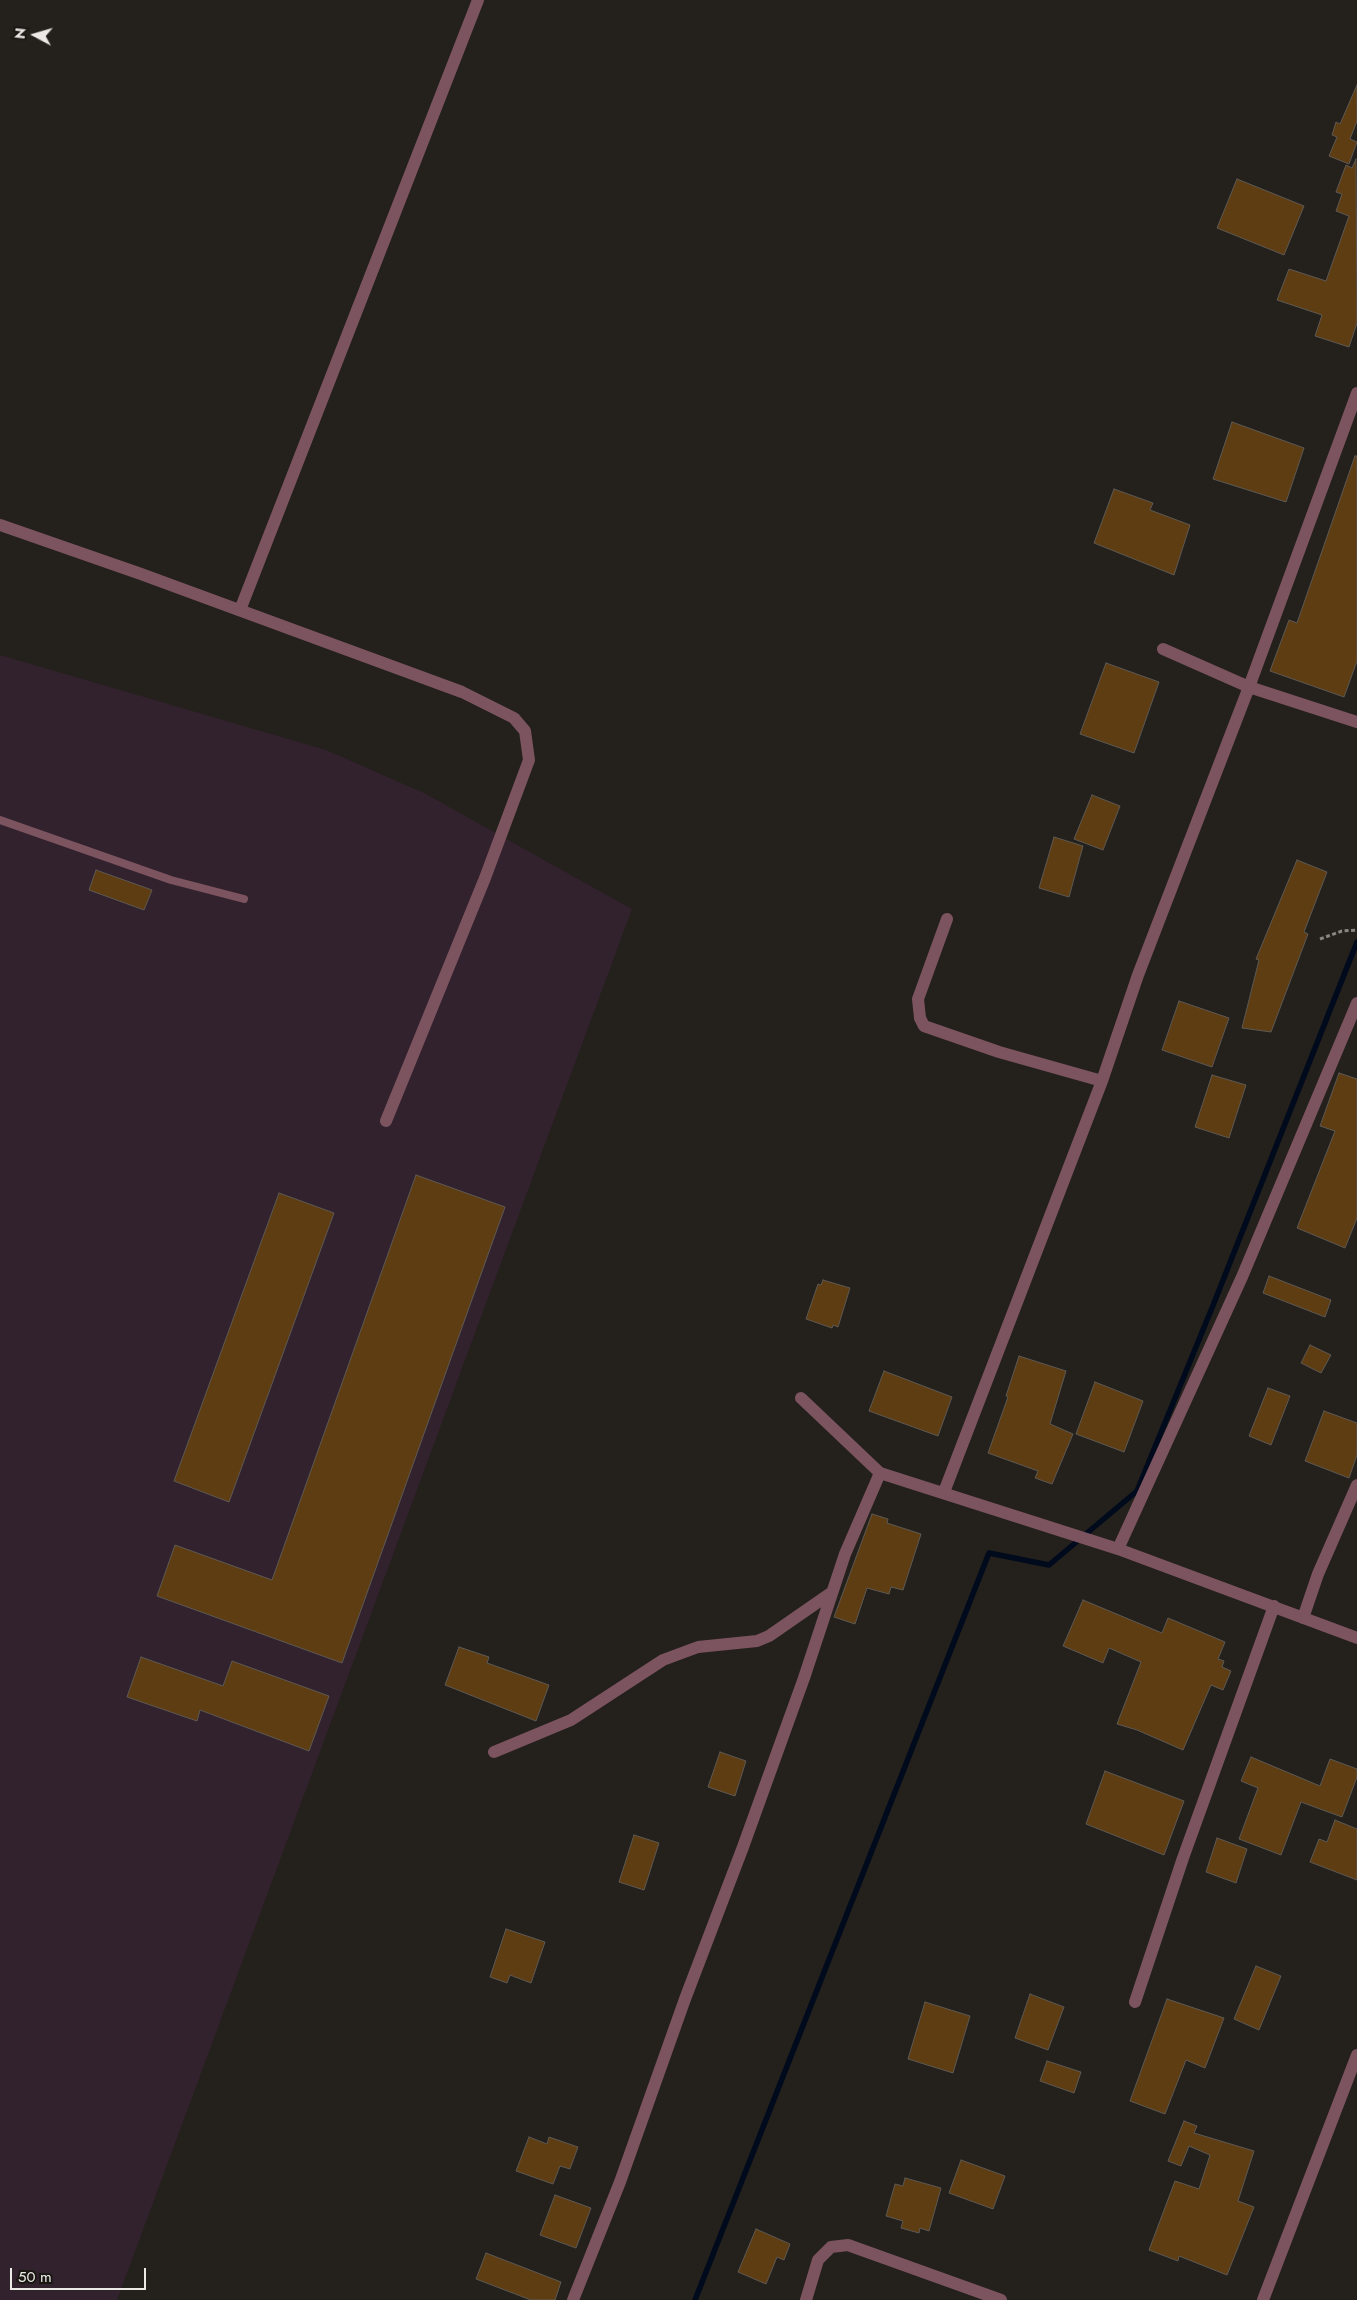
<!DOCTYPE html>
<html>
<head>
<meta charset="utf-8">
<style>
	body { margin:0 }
	#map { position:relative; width:1357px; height:2300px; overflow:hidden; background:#24201c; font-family:Jost,sans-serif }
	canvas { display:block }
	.north { position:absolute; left:10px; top:10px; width:50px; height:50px; -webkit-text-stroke:4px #1a1713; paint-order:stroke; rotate:276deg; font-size:14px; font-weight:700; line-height:20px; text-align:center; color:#eceae7 }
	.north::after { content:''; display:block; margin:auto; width:18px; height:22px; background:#eceae7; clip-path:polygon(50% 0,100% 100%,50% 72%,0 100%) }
	.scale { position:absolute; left:10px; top:2268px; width:136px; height:22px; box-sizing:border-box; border:2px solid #eceae7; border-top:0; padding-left:6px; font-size:15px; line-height:18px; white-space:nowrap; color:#eceae7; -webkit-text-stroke:4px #1a1713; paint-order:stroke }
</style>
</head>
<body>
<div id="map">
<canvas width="1357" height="2300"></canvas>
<div class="north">N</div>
<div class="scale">50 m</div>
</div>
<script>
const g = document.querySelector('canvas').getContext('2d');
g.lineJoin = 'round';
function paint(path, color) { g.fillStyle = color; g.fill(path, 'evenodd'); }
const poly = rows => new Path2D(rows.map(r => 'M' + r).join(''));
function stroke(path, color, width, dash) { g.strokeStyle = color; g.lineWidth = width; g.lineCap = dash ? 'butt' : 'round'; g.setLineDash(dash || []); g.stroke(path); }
paint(poly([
	[0,655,326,750,424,793,632,909,117,2300,0,2300]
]), '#32222d');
stroke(poly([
	[695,2300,989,1553,1049,1565,1137,1491,1214,1303,1357,942]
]), '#000a1d', 5.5);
const building = poly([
	[1357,85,1357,121,1350,139,1357,142,1349,164,1329,156,1337,137,1332,135,1336,122,1340,124,1357,85],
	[1356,159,1357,323,1349,347,1315,336,1322,315,1277,300,1289,269,1326,281,1349,216,1336,211,1342,194,1336,192,1346,165,1352,168,1356,159],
	[1237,179,1304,206,1284,255,1217,228,1237,179],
	[1232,422,1304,448,1286,502,1213,479,1232,422],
	[1355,456,1357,456,1357,661,1344,697,1270,671,1289,620,1297,623,1355,456],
	[1114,489,1153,503,1150,510,1190,525,1174,575,1094,543,1114,489],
	[1106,663,1159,682,1134,753,1080,734,1106,663],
	[1092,795,1120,806,1103,850,1074,839,1092,795],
	[1054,837,1083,846,1069,897,1039,888,1054,837],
	[1297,860,1327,872,1304,932,1308,934,1271,1032,1242,1028,1259,960,1256,959,1297,860],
	[96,870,152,890,144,910,89,890,96,870],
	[1179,1001,1229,1018,1212,1067,1162,1050,1179,1001],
	[1339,1073,1357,1079,1357,1218,1345,1248,1297,1228,1335,1131,1320,1126,1339,1073],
	[1212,1075,1246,1085,1229,1138,1195,1127,1212,1075],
	[416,1175,505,1207,342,1663,157,1596,175,1545,272,1580,416,1175],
	[279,1193,334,1213,229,1502,174,1481,279,1193],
	[1269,1276,1331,1300,1325,1317,1263,1293,1269,1276],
	[823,1280,850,1288,838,1327,833,1325,832,1328,806,1319,818,1284,821,1285,823,1280],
	[1310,1345,1331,1355,1321,1373,1301,1363,1310,1345],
	[1019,1356,1066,1371,1050,1424,1073,1434,1052,1484,1035,1478,1038,1471,988,1453,1008,1397,1006,1396,1019,1356],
	[884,1371,952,1397,938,1436,869,1411,884,1371],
	[1095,1382,1143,1401,1124,1452,1076,1434,1095,1382],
	[1268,1388,1290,1396,1271,1445,1249,1436,1268,1388],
	[1324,1411,1357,1423,1357,1455,1349,1478,1305,1461,1324,1411],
	[872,1514,888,1519,887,1523,921,1534,903,1590,891,1587,889,1594,867,1588,855,1624,834,1617,872,1514],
	[1083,1600,1162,1633,1168,1618,1225,1642,1218,1659,1224,1661,1222,1667,1231,1671,1223,1690,1211,1685,1183,1750,1137,1730,1117,1724,1141,1662,1109,1648,1103,1663,1063,1646,1083,1600],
	[459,1647,489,1657,487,1663,549,1685,536,1721,445,1685,459,1647],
	[141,1657,223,1686,232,1661,329,1696,309,1751,200,1710,197,1721,127,1697,141,1657],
	[720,1752,746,1761,735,1796,708,1787,720,1752],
	[1251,1757,1320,1786,1330,1759,1357,1769,1357,1777,1342,1817,1301,1802,1281,1855,1239,1839,1258,1788,1241,1781,1251,1757],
	[1105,1771,1184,1801,1164,1855,1086,1824,1105,1771],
	[1335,1820,1357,1829,1357,1880,1310,1862,1319,1839,1327,1842,1335,1820],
	[634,1835,659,1843,644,1890,619,1882,634,1835],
	[1217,1838,1247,1849,1236,1883,1206,1872,1217,1838],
	[506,1929,545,1942,531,1983,510,1975,507,1983,490,1977,506,1929],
	[1256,1966,1281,1976,1259,2030,1234,2019,1256,1966],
	[1030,1994,1064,2007,1048,2050,1015,2038,1030,1994],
	[1167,1999,1224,2018,1205,2068,1186,2060,1165,2114,1130,2101,1167,1999],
	[925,2002,970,2016,953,2073,908,2059,925,2002],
	[1047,2061,1081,2072,1074,2093,1040,2081,1047,2061],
	[1184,2121,1197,2126,1194,2133,1254,2151,1238,2201,1254,2207,1227,2275,1179,2256,1178,2261,1149,2250,1175,2181,1199,2189,1210,2155,1189,2146,1181,2166,1168,2161,1184,2121],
	[529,2137,547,2144,549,2137,578,2147,570,2169,560,2166,553,2184,516,2171,529,2137],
	[961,2160,1005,2176,993,2209,949,2193,961,2160],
	[905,2178,941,2188,929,2231,920,2228,919,2233,901,2228,903,2221,886,2216,895,2184,903,2186,905,2178],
	[555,2195,591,2208,576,2248,540,2235,555,2195],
	[756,2229,790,2244,784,2260,777,2257,766,2284,738,2272,756,2229],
	[486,2253,561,2282,555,2300,531,2300,476,2279,486,2253]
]);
paint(building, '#5f3d12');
stroke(building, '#5d5954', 1);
stroke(poly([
	[1320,939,1342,931,1357,930]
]), '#898682', 3, [4, 2.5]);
stroke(poly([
	[0,820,171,880,244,899]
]), '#7c5460', 8);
stroke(poly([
	[0,525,141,574,462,692,514,718,525,731,529,760,485,878,386,1121],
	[240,610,478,0],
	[1163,649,1249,687,1357,722],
	[947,919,918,999,920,1018,924,1026,999,1052,1102,1081],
	[801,1398,880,1473,1118,1549,1357,1638],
	[944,1492,1102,1081,1138,975,1249,687,1357,393],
	[1118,1549,1242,1277,1357,1003],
	[1303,1618,1318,1574,1357,1485],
	[494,1752,571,1720,663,1660,698,1647,757,1641,769,1636,831,1593],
	[1135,2002,1183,1858,1274,1606],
	[573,2300,620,2182,685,1999,743,1847,804,1678,845,1554,880,1473],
	[806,2300,818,2260,831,2247,848,2245,1001,2300],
	[1263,2300,1357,2055]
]), '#7c5460', 12);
</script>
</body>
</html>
